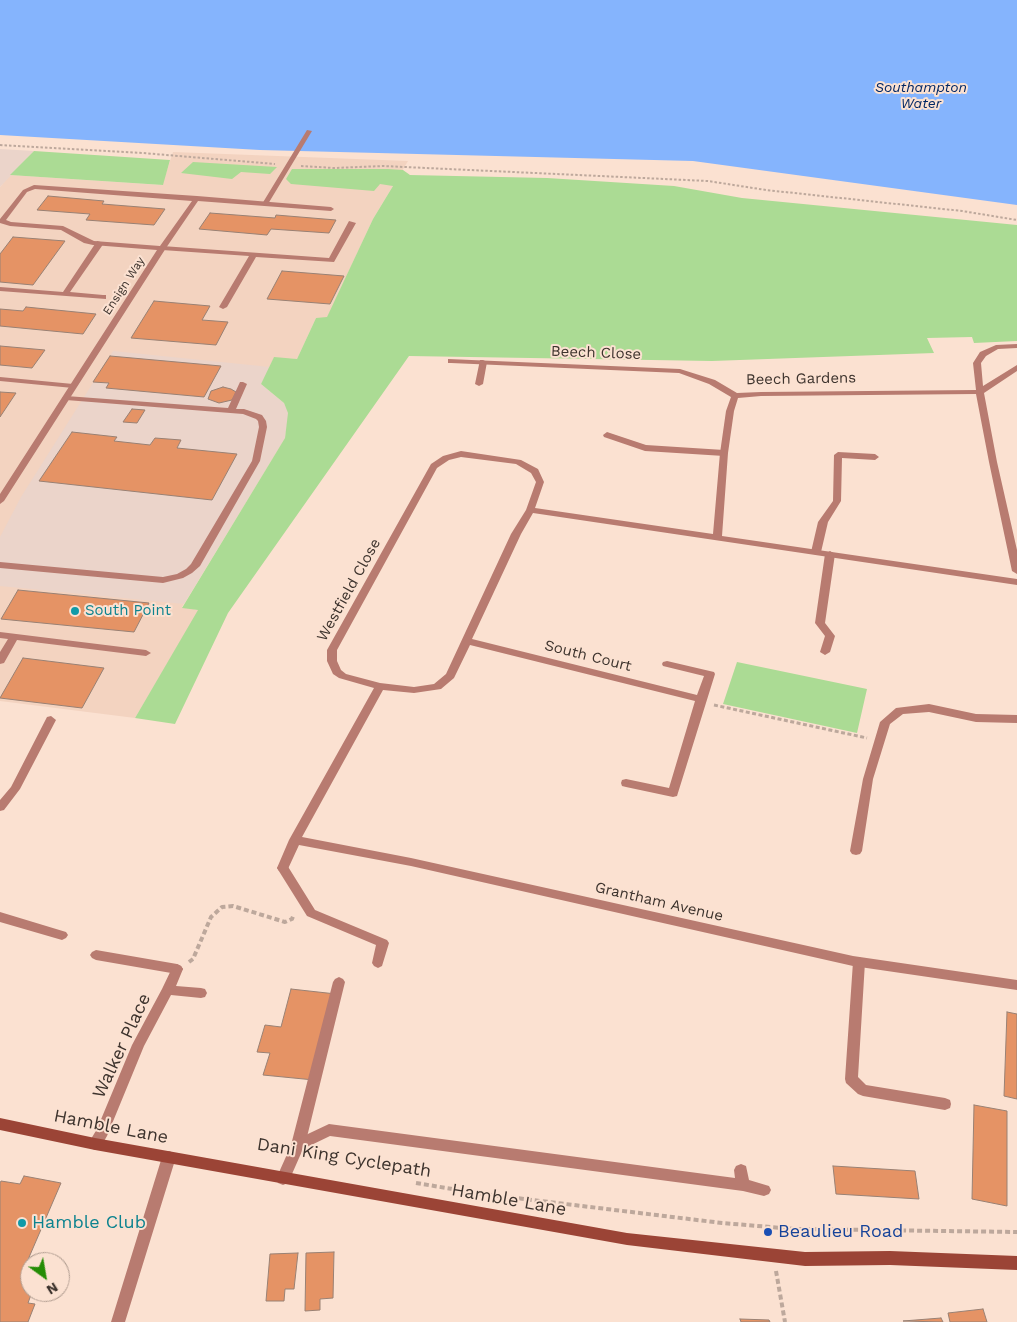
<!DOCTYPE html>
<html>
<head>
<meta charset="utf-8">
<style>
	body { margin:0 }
	#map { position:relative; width:1017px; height:1322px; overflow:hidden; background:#fbe1d1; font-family:"Work Sans",sans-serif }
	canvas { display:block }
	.north { position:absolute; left:20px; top:1252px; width:50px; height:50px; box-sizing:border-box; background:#fbe1d1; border:1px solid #af9b8f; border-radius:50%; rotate:148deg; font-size:14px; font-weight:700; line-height:20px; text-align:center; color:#3d332d }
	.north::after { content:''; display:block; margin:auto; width:18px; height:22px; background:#258c05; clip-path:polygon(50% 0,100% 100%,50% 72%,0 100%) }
</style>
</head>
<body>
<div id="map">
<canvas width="1017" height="1322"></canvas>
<div class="north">N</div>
</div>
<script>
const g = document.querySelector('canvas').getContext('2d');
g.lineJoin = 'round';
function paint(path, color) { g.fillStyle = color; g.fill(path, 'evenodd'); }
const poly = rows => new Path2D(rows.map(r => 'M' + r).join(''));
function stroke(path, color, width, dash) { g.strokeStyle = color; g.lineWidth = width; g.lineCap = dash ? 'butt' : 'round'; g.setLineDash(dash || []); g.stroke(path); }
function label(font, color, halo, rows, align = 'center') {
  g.font = font + ' "Work Sans",sans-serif'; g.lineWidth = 4; g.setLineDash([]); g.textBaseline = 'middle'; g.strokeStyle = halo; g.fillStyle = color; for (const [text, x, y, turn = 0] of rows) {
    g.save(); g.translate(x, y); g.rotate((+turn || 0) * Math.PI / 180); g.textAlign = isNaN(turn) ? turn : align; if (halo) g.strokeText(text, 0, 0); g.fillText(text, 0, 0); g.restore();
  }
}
paint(poly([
	[173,152,408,161,373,219,327,318,316,318,297,359,274,358,261,384,285,438,182,607,199,610,135,718,0,701,0,187,10,175,162,185]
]), '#f3d3c0');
paint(poly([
	[0,149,34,151,0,187],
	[113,351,270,367,261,384,284,403,289,413,285,438,184,604,0,586,0,537,21,497]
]), '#ebd4ca');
paint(poly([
	[34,151,170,160,163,185,10,175],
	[193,162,277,167,270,174,241,172,232,179,181,173],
	[292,169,388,169,403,170,410,175,547,178,674,186,742,198,1017,225,1017,341,974,343,972,337,927,338,934,353,712,361,409,356,228,613,175,724,135,718,198,610,182,608,285,438,288,413,284,403,261,384,274,357,297,359,316,318,327,317,373,219,393,186,380,184,374,191,291,184,286,179],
	[737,662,867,689,857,733,723,704]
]), '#abdb94');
paint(poly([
	[0,0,1017,0,1017,205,693,161,260,150,0,135]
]), '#85b4fd');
const building = poly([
	[48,196,104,201,102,204,165,209,154,225,86,220,90,214,37,210,48,196],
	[210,213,275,218,276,215,336,220,329,233,271,229,267,235,199,229,210,213],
	[13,237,65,241,33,285,0,282,0,254,13,237],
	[282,271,344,276,330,304,267,299,282,271],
	[154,301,210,306,202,320,228,322,216,345,131,338,154,301],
	[26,307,96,314,83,334,0,326,0,309,23,311,26,307],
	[0,346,45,350,32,368,0,365,0,346],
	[110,356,221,366,204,397,106,388,109,383,93,382,110,356],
	[223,387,231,389,236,392,232,400,219,403,208,399,211,391,223,387],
	[0,392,16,393,0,417,0,392],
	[132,409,145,410,137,423,123,422,132,409],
	[72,432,117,437,114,441,150,445,155,438,181,440,177,448,237,454,212,500,39,481,72,432],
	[18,590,149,603,134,632,1,619,18,590],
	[23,658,104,668,82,708,0,698,23,658],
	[291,989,336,994,314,1080,263,1075,270,1053,257,1052,265,1025,281,1027,291,989],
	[1007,1012,1017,1014,1017,1099,1004,1096,1007,1012],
	[974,1105,1007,1111,1007,1206,972,1199,974,1105],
	[833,1166,915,1171,919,1199,836,1194,833,1166],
	[24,1176,61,1183,27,1262,30,1263,30,1292,32,1292,28,1303,35,1304,28,1322,0,1322,0,1183,1,1181,20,1184,24,1176],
	[334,1252,333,1298,320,1299,320,1310,305,1311,306,1253,334,1252],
	[298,1253,294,1289,285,1289,284,1301,266,1301,270,1254,298,1253],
	[983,1309,987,1322,950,1322,948,1313,983,1309],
	[941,1318,943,1322,903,1321,941,1318],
	[740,1319,769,1320,770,1322,741,1322,740,1319]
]);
paint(building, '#e59365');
stroke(building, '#998174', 1);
stroke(poly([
	[0,145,143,153,275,164],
	[301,166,334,168,383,166,708,181,766,190,962,211,1017,220]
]), '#bda89c', 2, [2.5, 2]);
stroke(poly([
	[714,705,867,738]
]), '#bda89c', 3, [4, 2.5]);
stroke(poly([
	[189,962,193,959,211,917,222,907,233,906,285,922,292,919,294,914],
	[416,1183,483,1194,722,1223,794,1229,1017,1232],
	[776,1271,785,1322]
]), '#bda89c', 4, [5, 3]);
paint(poly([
	[307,130,312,131,268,204,263,205,262,204,307,130],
	[349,221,356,223,334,262,256,257,227,307,223,309,219,307,249,256,162,250,158,248,162,246,329,258,349,221],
	[97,241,104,243,70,292,103,295,106,295,106,299,0,291,0,287,63,292,97,241],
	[480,360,483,360,487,362,483,384,479,386,475,384,480,360],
	[0,377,73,384,77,386,73,388,0,381,0,377],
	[240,382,243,382,247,384,236,409,244,409,262,415,266,421,267,427,260,461,200,566,192,573,183,578,163,583,0,568,0,562,163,577,177,574,186,569,191,564,252,461,259,427,258,421,256,419,243,414,66,400,62,398,66,396,228,408,240,382],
	[607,432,646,445,724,450,728,453,724,456,645,451,604,437,603,435,607,432],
	[838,452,875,454,879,457,875,460,842,458,841,501,828,522,821,552,816,555,811,552,818,522,833,501,834,455,838,452],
	[830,551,835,554,825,623,835,636,830,652,825,655,820,652,825,636,815,623,825,554,830,551],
	[0,632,146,650,151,653,146,656,17,640,4,663,0,664,0,652,8,639,0,638,0,632],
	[283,864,287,865,315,910,387,940,389,943,382,966,378,968,374,966,372,963,376,945,307,916,277,868,279,865,283,864],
	[96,950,177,964,181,966,183,969,181,972,177,974,96,960,92,958,90,955,92,952,96,950],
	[859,957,863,959,865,962,858,1077,866,1085,945,1098,950,1100,951,1104,950,1108,945,1110,863,1096,858,1094,846,1083,845,1079,853,962,855,959,859,957],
	[339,977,343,979,345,982,305,1145,303,1149,298,1151,293,1149,291,1145,333,982,335,979,339,977]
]), '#b87b70');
paint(poly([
	[34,185,197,196,331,207,334,209,331,211,198,201,166,248,4,501,0,504,0,494,157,250,93,245,84,243,61,230,10,226,0,223,0,219,23,190,34,185],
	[35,189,192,201,160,246,94,241,63,226,11,222,6,220,27,192,35,189],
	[1017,344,1017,348,998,349,986,356,981,363,983,386,1017,365,1017,371,984,393,997,462,1017,550,1017,574,1012,571,989,462,976,394,761,396,738,398,734,411,728,453,722,536,1017,579,1017,585,533,513,521,534,472,639,697,695,704,676,663,666,662,664,663,662,667,661,714,672,715,674,677,796,673,797,626,787,622,786,621,783,622,780,626,779,669,788,695,701,470,645,454,678,441,689,414,693,383,690,302,837,411,858,853,956,1017,980,1017,990,853,966,411,866,299,845,287,871,283,872,279,871,277,868,289,840,374,688,339,678,333,674,327,661,327,650,431,464,443,456,461,451,521,460,538,469,544,482,535,508,713,534,720,453,726,411,731,397,709,384,679,373,451,363,448,363,448,359,680,369,715,380,737,393,761,392,976,390,973,363,980,352,996,345,1017,344],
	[461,457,516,464,531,473,536,482,526,510,511,534,446,674,434,684,414,687,380,683,346,674,341,670,337,661,337,650,437,468,449,460,461,457],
	[929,704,976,714,1017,715,1017,723,976,722,929,712,903,714,890,724,873,779,862,851,860,854,856,855,852,854,850,851,863,779,880,722,896,708,929,704],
	[51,716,56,720,20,789,4,810,0,811,0,800,11,787,47,717,51,716],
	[0,912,66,932,68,935,66,938,62,940,0,922,0,912],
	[177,964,181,966,183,969,176,986,201,988,205,989,207,993,205,997,201,998,171,995,144,1046,107,1136,100,1148,95,1150,90,1148,88,1144,97,1129,132,1045,162,989,173,966,177,964],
	[329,1124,735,1178,734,1170,736,1166,741,1164,746,1166,749,1180,769,1186,771,1190,769,1194,764,1196,743,1191,330,1136,303,1149,288,1183,283,1185,278,1183,276,1179,293,1141,329,1124],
	[169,1151,174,1153,176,1157,125,1322,111,1322,162,1157,164,1153,169,1151]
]), '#b87b70');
paint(poly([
	[0,1118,95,1138,627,1233,805,1252,890,1251,1017,1256,1017,1270,890,1265,805,1266,627,1245,95,1150,0,1130,0,1118]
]), '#9b4436');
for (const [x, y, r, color] of [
	[75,611,5,"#0f9aa8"],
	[22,1223,5,"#0f9aa8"],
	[768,1232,5,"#1a4fb4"]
]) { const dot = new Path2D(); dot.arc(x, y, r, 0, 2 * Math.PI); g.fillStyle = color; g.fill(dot); stroke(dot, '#fbe1d1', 2); }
label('12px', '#3d332d', '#fbe1d1', [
	["Ensign Way",124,286,-57]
]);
label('italic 14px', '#002664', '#fbe1d1', [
	["Southampton",921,88],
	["Water",921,104]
]);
label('15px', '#3d332d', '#fbe1d1', [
	["Beech Close",596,353,2],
	["Beech Gardens",801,379,-1],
	["Westfield Close",349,590,-61],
	["South Court",588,656,14],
	["Grantham Avenue",659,902,13]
]);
label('15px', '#0d838f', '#fbe1d1', [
	["South Point",85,611]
], 'left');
label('18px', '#3d332d', '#fbe1d1', [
	["Walker Place",122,1046,-65],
	["Hamble Lane",111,1127,11],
	["Dani King Cyclepath",344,1158,9],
	["Hamble Lane",509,1200,10]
]);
label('18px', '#0d838f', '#fbe1d1', [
	["Hamble Club",32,1223]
], 'left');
label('18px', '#164399', '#fbe1d1', [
	["Beaulieu Road",778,1232]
], 'left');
</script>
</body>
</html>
